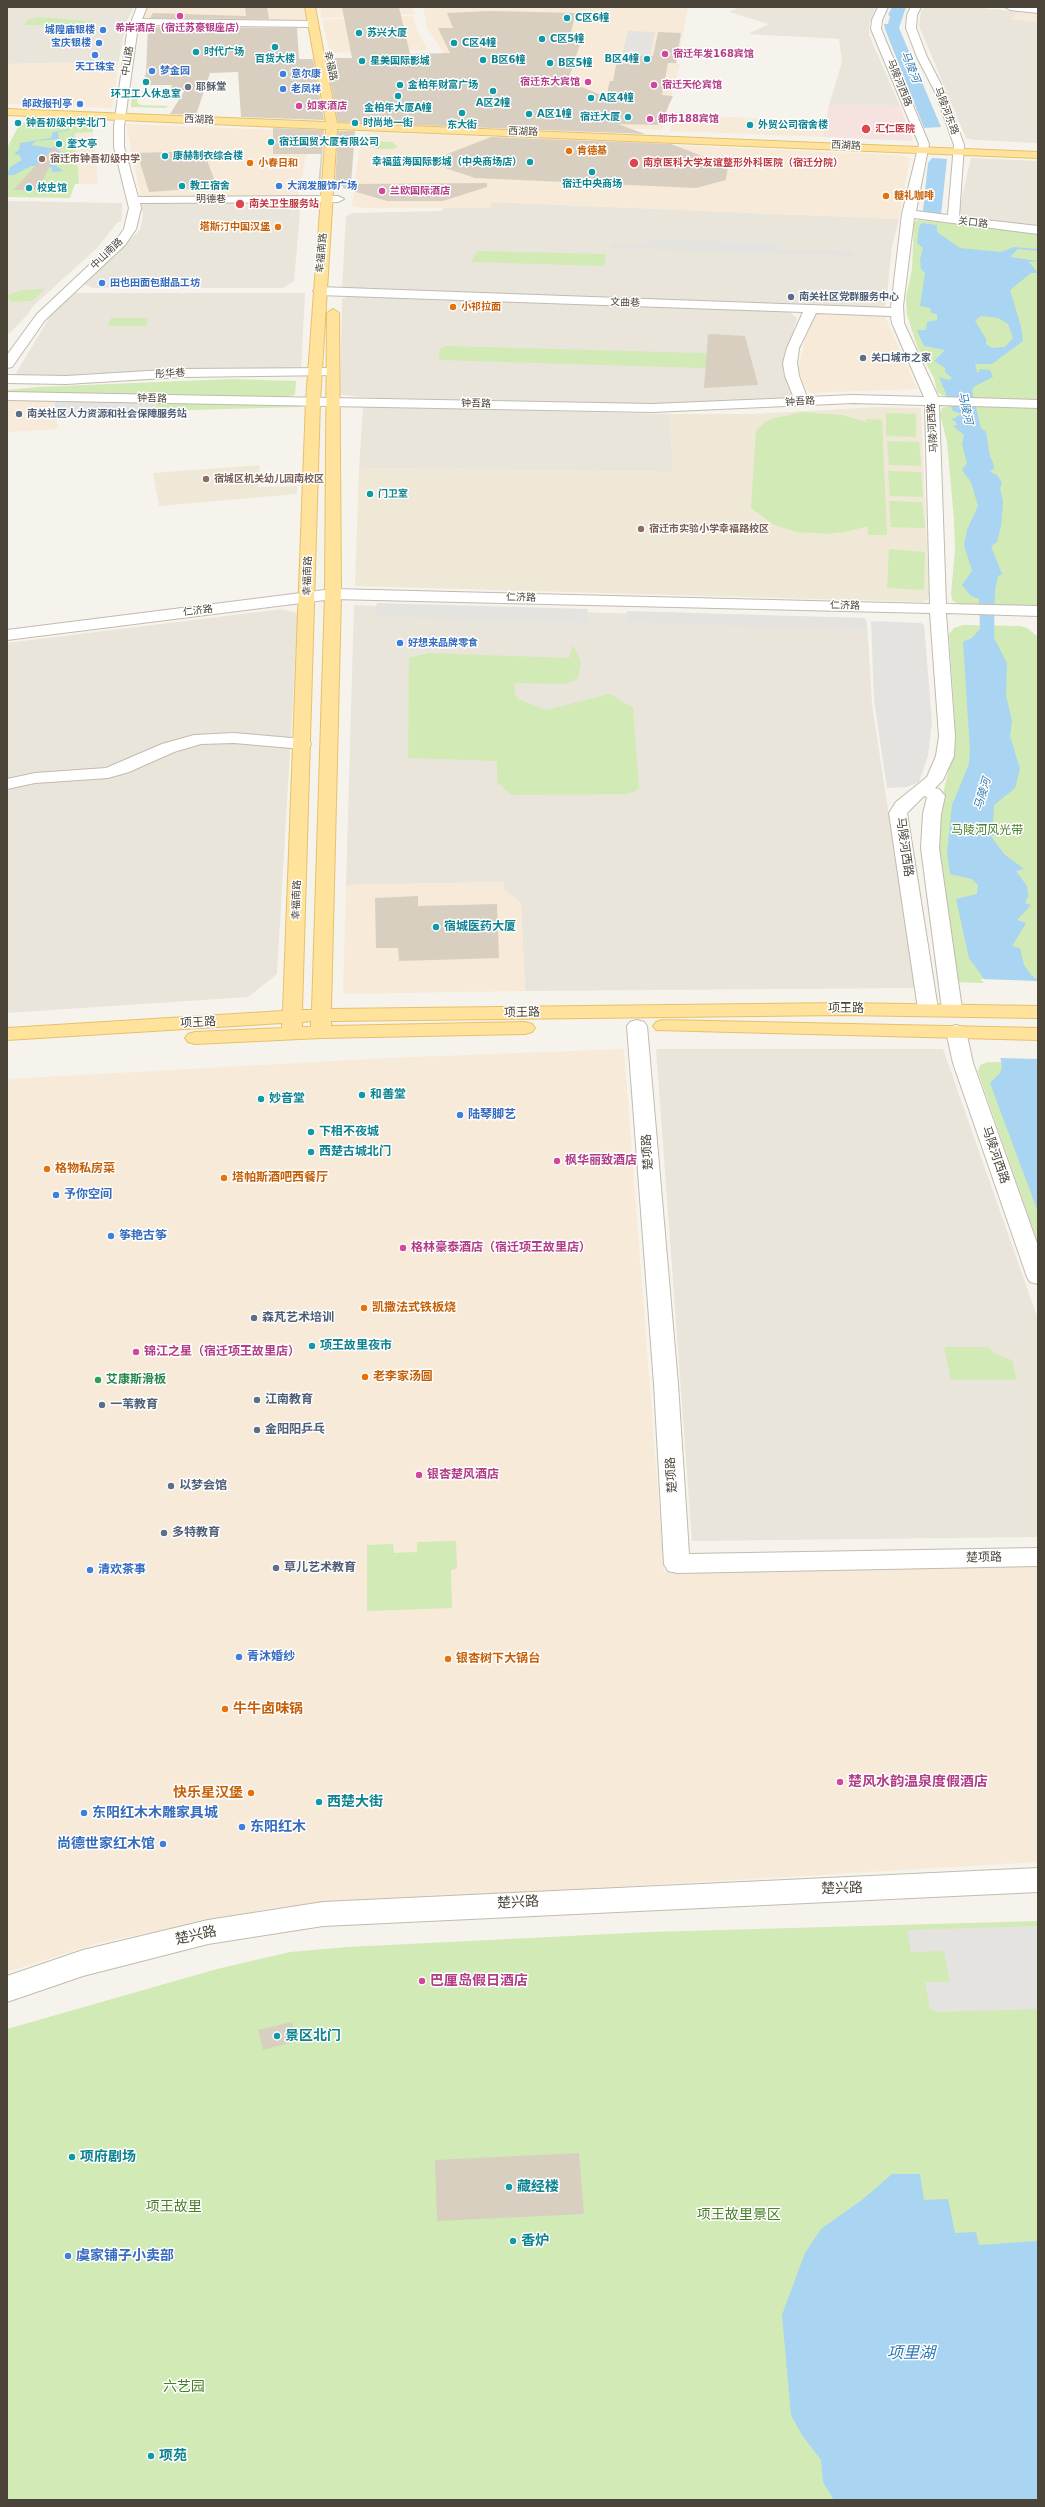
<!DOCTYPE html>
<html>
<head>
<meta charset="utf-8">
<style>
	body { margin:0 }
	#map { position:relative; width:1045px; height:2507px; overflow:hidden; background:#f6f3ec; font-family:"DejaVu Sans",sans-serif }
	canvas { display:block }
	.frame { position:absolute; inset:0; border:8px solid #4b4439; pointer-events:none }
</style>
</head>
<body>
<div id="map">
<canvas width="1045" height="2507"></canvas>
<div class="frame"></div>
</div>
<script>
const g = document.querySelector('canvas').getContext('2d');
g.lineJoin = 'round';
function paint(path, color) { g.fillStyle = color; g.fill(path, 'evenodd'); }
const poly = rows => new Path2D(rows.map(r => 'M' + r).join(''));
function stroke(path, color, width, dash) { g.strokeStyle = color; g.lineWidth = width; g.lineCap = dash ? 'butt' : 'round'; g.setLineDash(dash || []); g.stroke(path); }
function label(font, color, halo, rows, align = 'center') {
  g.font = font + ' "DejaVu Sans","Noto Sans SC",sans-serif'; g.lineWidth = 3; g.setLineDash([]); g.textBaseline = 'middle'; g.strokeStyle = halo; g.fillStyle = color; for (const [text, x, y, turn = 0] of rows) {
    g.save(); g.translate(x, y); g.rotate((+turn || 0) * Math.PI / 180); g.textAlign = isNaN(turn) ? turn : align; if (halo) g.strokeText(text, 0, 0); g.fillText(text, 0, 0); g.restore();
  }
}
paint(poly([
	[7,7,134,7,126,23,119,61,7,64],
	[739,7,876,7,869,24,869,35,900,106,829,105,842,62,839,39,748,34,769,24,729,12],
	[925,7,973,7,1019,12,1011,19,1038,22,1038,143,975,140,966,138,919,26,921,11],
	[971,158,1038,161,1038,229,957,219],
	[7,201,122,203,122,213,121,222,118,222,96,249,33,306,28,314,7,336],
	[141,201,301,201,294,281,283,288,93,288,84,284,140,230,143,217],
	[492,202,899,219,892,247,886,303,885,306,878,307,433,294,344,290,342,288,346,216,353,213,442,211,443,207,490,208],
	[72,293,305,293,301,371,13,378,51,315],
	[349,296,788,311,797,318,783,363,783,373,793,398,690,403,602,403,376,398,342,395,340,393,342,299],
	[363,407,670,414,673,472,359,468],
	[354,605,867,621,872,704,915,988,525,991,521,903,504,890,503,882,346,885],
	[282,609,298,613,277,974,248,997,7,1013,7,643],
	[656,1049,943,1049,1038,1319,1038,1537,692,1541]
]), '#eae5da');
paint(poly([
	[148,7,305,7,307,23,140,22],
	[320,7,413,7,414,14,322,18],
	[423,7,688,7,677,64,680,64,662,130,576,127,449,61,427,28],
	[1019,12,1038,14,1038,22,1011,19],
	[413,16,417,31,428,50,330,53,322,20],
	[119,61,112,108,7,104,7,64],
	[676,112,705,113,704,116,826,121,823,137,670,131],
	[126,124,281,130,309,140,298,198,141,199],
	[93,132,98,184,79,184,75,133],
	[372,132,901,155,910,158,899,219,492,202,490,208,365,208,352,206,361,136],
	[816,314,885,316,917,389,809,393,797,373,805,340],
	[7,399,54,400,58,429,7,432],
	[503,882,504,890,521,903,525,991,343,994,346,885],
	[624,1049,664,1572,1038,1565,1038,1862,277,1907,98,1943,7,1972,7,1079,387,1058]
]), '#f7ead8');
paint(poly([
	[878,407,921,408,929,595,928,599,923,602,355,586,359,468,673,472,670,414,753,414],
	[260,465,258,487,297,486,297,494,159,506,153,473]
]), '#efe8d6');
paint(poly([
	[829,105,900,106,913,141,823,137]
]), '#f6e3e0');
paint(poly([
	[39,17,89,21,94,23,88,26,23,25,29,19],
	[132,91,139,91,137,102,140,105,168,106,166,108,131,107],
	[40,122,92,123,93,132,75,133,79,184,75,184,70,198,7,197,7,148,20,123],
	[374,141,392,142,398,147,393,149,377,149,366,143],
	[918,220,1038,232,1038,400,954,398,945,397,937,392,934,378,918,349,907,315,906,297,912,269,914,222],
	[477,251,606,254,604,266,471,262],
	[45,289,32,301,11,302,8,299,8,295,21,290],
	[111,318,148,318,146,326,108,326],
	[445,346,703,353,711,355,706,368,701,368,439,360,440,348],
	[232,379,296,381,295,395,282,397,7,392,7,390,38,387],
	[157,400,300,402,300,407,154,411],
	[953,405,1038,409,1038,604,1036,606,963,606,953,601,951,595,955,549,954,520,947,442,940,414,942,408],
	[803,412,842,415,866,422,866,419,882,420,887,535,868,535,868,526,849,531,829,534,797,532,774,525,751,508,756,431,765,422,775,418],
	[886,413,916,414,916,437,886,436],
	[887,441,919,442,921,466,889,465],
	[888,471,921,472,923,497,890,496],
	[889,501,922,502,925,528,891,527],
	[889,549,925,552,924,590,887,588],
	[963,625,1020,626,1027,628,1037,636,1038,985,953,982,935,850,937,818,955,744,955,723,949,634,954,628],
	[572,646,575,648,581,662,578,677,574,681,564,684,514,683,515,694,518,699,546,710,610,694,633,708,639,788,634,792,626,794,512,795,497,782,497,761,408,758,409,658,428,653,569,658],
	[988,1062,1038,1063,1038,1244,978,1072,980,1065],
	[944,1347,988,1347,995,1354,1012,1360,1017,1380,951,1380],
	[456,1541,457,1569,451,1570,452,1608,367,1611,367,1545,393,1544,394,1553,417,1552,417,1542],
	[1038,1921,1038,2500,7,2500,7,2029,217,1969,290,1952,348,1947,650,1932]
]), '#d2eab5');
paint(poly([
	[628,31,655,32,650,56,622,55],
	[648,239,777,243,777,249,853,251,854,256,611,248,612,244,647,245],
	[54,400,157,400,154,411,56,414],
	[377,603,588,609,586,623,374,616],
	[627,611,865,618,866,630,626,622],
	[871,621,921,623,924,625,932,722,928,756,919,782,907,787,887,788,874,701],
	[1038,1926,1038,2009,937,2012,930,2009,925,1982,950,1982,944,1951,911,1952,907,1930]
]), '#e5e3e0');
paint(poly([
	[892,7,906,7,899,28,941,127,924,128,885,29,884,24,888,24,890,16,888,15],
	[72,127,67,131,58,132,59,139,36,141,31,145,51,148,68,154,69,156,65,160,55,165,63,171,55,172,51,171,52,168,47,166,31,166,14,175,7,175,10,167,22,160,19,155,14,154,19,150,20,143,51,138,53,132,67,130],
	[932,158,947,159,941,215,923,211,928,163],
	[922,223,937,225,937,232,960,248,1001,252,1014,247,1038,249,1038,251,1018,249,1010,257,1038,261,1029,262,1038,273,1031,273,1010,290,1021,326,1023,341,992,364,975,364,977,372,980,372,979,369,990,370,993,377,975,386,972,390,981,428,986,432,990,457,993,462,994,468,990,472,997,475,1002,483,1000,488,1003,501,1001,526,997,542,991,546,1002,574,998,576,995,590,994,638,1007,663,1006,695,1012,721,1010,736,1020,769,1015,788,994,805,993,824,997,835,991,836,1004,854,1024,869,1016,871,1027,886,1028,896,1025,903,1031,905,1017,920,1026,923,1012,946,1020,948,1024,965,1031,975,1038,980,1038,1212,990,1083,1000,1073,1002,1067,987,983,969,958,956,899,977,894,978,885,972,879,950,874,947,853,952,805,969,764,970,750,963,642,972,638,980,629,979,599,971,596,962,585,972,571,964,545,967,530,978,506,971,482,962,470,967,463,962,444,964,435,953,426,957,425,955,421,951,420,961,414,953,411,939,377,949,380,952,378,945,372,945,368,934,361,945,350,924,346,917,330,926,330,927,322,937,320,937,314,931,313,930,308,920,306,925,273,921,269,920,259,923,248,917,243,919,227],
	[981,316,998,318,1008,324,1013,338,1005,347,992,348,986,344,986,339,975,321],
	[892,2174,920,2174,924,2200,948,2199,955,2233,976,2232,979,2245,1038,2241,1038,2500,834,2500,823,2482,821,2460,802,2435,791,2415,782,2315,805,2253,821,2229,862,2200]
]), '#a9d4f2');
paint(poly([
	[980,979,1038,981,1038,1059,999,1058,985,984]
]), '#f6f3ec');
paint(poly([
	[245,7,267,7,269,19,150,18,153,13,246,16],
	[342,7,399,7,410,54,450,53,438,28,453,28,447,13,492,11,576,13,569,39,580,44,568,81,608,98,608,88,610,81,613,81,618,55,653,56,658,32,681,33,676,63,668,63,662,95,673,96,660,125,618,124,645,134,338,122,326,58,352,58],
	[148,27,297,28,299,59,313,59,324,120,241,117,238,72,210,73,196,115,170,114,185,90,170,90,172,85,142,85,146,73],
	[273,128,324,130,320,186,318,186,321,154,273,154],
	[338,131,355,131,351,184,487,183,487,187,443,201,387,201,343,188,343,186,335,186],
	[491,137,671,144,728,166,726,180,696,188,475,178,427,162],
	[56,144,59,146,38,190,13,190],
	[196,151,198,160,207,160,217,187,149,192,137,153],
	[712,334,745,336,758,385,704,388,708,335],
	[418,896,418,906,497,904,499,958,399,961,398,948,376,948,375,898],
	[292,2022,297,2041,263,2050,258,2030],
	[579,2153,584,2214,437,2221,435,2160]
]), '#d8cfc1');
const minor = poly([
	[137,7,147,7,142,19,313,21,318,24,313,27,140,25,137,33,124,126,124,147,138,197,338,196,344,199,338,202,140,203,141,208,136,229,125,245,45,320,12,367,7,368,7,355,37,314,117,239,124,229,129,208,114,147,114,126,127,33,137,7],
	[878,7,888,7,882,20,881,29,929,144,916,211,948,215,954,145,935,92,917,57,906,28,907,15,911,7,921,7,917,15,916,28,927,57,945,92,964,145,959,217,1038,226,1038,234,914,218,903,306,904,323,938,397,1038,400,1038,408,939,405,946,604,1038,606,1038,616,946,613,955,736,954,756,943,780,935,788,939,789,945,796,941,814,939,848,962,1009,959,1013,945,1013,942,1009,921,848,923,814,927,797,924,796,907,813,938,1009,935,1013,928,1015,921,1013,918,1009,889,813,896,802,927,777,936,756,939,736,930,613,333,599,7,640,7,630,333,589,930,604,925,405,853,403,652,412,7,400,7,392,652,404,794,398,785,376,783,363,787,348,803,312,319,295,313,291,319,287,891,308,902,214,919,144,871,29,872,20,878,7],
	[816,313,891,316,892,323,924,397,853,395,807,397,799,376,797,363,799,348,816,313],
	[1005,7,1038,7,1038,13,1010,10,1005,7],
	[332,368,339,372,337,375,181,377,66,384,7,383,7,375,66,376,181,369,332,368],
	[234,733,303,739,309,740,311,744,309,748,303,749,234,743,201,744,174,752,129,772,108,778,35,783,7,789,7,779,35,773,106,768,162,744,194,735,234,733],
	[637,1020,644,1022,647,1026,678,1384,689,1554,1038,1548,1038,1566,677,1573,668,1571,664,1564,654,1384,627,1026,630,1022,637,1020],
	[956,1025,963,1027,966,1031,973,1063,1038,1246,1038,1284,1030,1282,1027,1277,953,1063,946,1031,949,1027,956,1025],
	[1038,1868,1038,1892,323,1926,208,1944,83,1976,7,2002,7,1976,83,1950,208,1920,323,1902,1038,1868]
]);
const major = poly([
	[305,7,315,7,337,123,1038,152,1038,158,337,129,320,401,302,1010,312,1010,325,594,327,313,333,309,339,313,341,594,331,1009,841,1003,1038,1006,1038,1018,841,1015,331,1021,331,1026,525,1022,532,1024,535,1028,532,1032,525,1034,321,1038,195,1044,188,1042,185,1038,188,1034,195,1032,282,1028,282,1023,7,1040,7,1028,283,1011,306,401,326,129,7,115,7,109,326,122,305,7],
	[311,1021,311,1027,302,1027,302,1022,311,1021],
	[663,1020,1038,1028,1038,1040,656,1030,653,1026,656,1022,663,1020]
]);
stroke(minor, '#c2bbae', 2);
stroke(major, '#e6c16a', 2);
paint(minor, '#fff');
paint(major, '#ffe39c');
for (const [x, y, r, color] of [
	[180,16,4,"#d1479c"],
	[567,18,4,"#0f9aa8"],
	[103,30,4,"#3f7fe0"],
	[359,33,4,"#0f9aa8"],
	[542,39,4,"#0f9aa8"],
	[99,43,4,"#3f7fe0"],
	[454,43,4,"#0f9aa8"],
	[275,47,4,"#0f9aa8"],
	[196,52,4,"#0f9aa8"],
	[665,54,4,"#d1479c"],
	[95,55,4,"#3f7fe0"],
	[647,59,4,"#0f9aa8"],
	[483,60,4,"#0f9aa8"],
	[362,61,4,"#0f9aa8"],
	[550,63,4,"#0f9aa8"],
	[152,71,4,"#3f7fe0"],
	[283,74,4,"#3f7fe0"],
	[146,82,4,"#0f9aa8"],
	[588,82,4,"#d1479c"],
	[400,85,4,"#0f9aa8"],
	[654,85,4,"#d1479c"],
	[188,87,4,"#6b7280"],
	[283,89,4,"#3f7fe0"],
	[493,91,4,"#0f9aa8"],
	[398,96,4,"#0f9aa8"],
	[591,98,4,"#0f9aa8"],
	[80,104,4,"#3f7fe0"],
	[299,106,4,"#d1479c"],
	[462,113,4,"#0f9aa8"],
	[529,114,4,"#0f9aa8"],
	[628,117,4,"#0f9aa8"],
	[650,119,4,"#d1479c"],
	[18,123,4,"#0f9aa8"],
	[355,123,4,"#0f9aa8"],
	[750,125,4,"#0f9aa8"],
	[866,129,5,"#e0444e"],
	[271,142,4,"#0f9aa8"],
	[59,144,4,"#0f9aa8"],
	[569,151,4,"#e8710a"],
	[165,156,4,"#0f9aa8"],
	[42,159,4,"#8d6e63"],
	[530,162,4,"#0f9aa8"],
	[250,163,4,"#e8710a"],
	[634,163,5,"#e0444e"],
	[592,172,4,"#0f9aa8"],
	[182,186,4,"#0f9aa8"],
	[279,186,4,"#3f7fe0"],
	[29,188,4,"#0f9aa8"],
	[382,191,4,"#d1479c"],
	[886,196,4,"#e8710a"],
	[240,204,5,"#e0444e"],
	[278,227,4,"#e8710a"],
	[102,283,4,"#3f7fe0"],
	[791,297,4,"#5c6f8a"],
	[453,307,4,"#e8710a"],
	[863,358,4,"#5c6f8a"],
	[19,414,4,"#5c6f8a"],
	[206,479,4,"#8d6e63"],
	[370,494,4,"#0f9aa8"],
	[641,529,4,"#8d6e63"],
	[400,643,4,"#3f7fe0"],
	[436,927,4,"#0f9aa8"],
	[362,1095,4,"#0f9aa8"],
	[261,1099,4,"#0f9aa8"],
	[460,1115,4,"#3f7fe0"],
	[311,1132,4,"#0f9aa8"],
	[311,1152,4,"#0f9aa8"],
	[557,1161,4,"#d1479c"],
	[47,1169,4,"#e8710a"],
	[224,1178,4,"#e8710a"],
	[56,1195,4,"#3f7fe0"],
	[111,1236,4,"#3f7fe0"],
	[403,1248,4,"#d1479c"],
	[364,1308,4,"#e8710a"],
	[254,1318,4,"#5c6f8a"],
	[312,1346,4,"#0f9aa8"],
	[136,1352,4,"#d1479c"],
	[365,1377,4,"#e8710a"],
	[98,1380,4,"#2e9e5b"],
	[257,1400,4,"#5c6f8a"],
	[102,1405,4,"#5c6f8a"],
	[257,1430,4,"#5c6f8a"],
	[419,1475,4,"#d1479c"],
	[171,1486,4,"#5c6f8a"],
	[164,1533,4,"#5c6f8a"],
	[276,1568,4,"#5c6f8a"],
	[90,1570,4,"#3f7fe0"],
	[239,1657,4,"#3f7fe0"],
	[448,1659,4,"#e8710a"],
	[225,1709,4,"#e8710a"],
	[840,1782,4,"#d1479c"],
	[251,1793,4,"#e8710a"],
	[319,1802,4,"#0f9aa8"],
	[84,1813,4,"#3f7fe0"],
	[242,1827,4,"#3f7fe0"],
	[163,1844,4,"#3f7fe0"],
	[422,1981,4,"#d1479c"],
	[277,2036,4,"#0f9aa8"],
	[72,2157,4,"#0f9aa8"],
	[509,2187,4,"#0f9aa8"],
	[513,2241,4,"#0f9aa8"],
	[68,2256,4,"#3f7fe0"],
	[151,2456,4,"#0f9aa8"]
]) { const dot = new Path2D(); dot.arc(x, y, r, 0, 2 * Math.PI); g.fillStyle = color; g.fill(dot); stroke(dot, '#fff', 1.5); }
label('bold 10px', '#0d838f', '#fff', [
	["C区6幢",575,18],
	["苏兴大厦",367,33],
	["C区5幢",550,39],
	["C区4幢",462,43],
	["时代广场",204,52],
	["百货大楼",275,59,"center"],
	["B区4幢",639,59,"right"],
	["B区6幢",491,60],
	["星美国际影城",370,61],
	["B区5幢",558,63],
	["金柏年财富广场",408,85],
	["环卫工人休息室",146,94,"center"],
	["A区4幢",599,98],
	["A区2幢",493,103,"center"],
	["金柏年大厦A幢",398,108,"center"],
	["A区1幢",537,114],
	["宿迁大厦",620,117,"right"],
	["钟吾初级中学北门",26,123],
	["时尚地一街",363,123],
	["东大街",462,125,"center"],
	["外贸公司宿舍楼",758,125],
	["宿迁国贸大厦有限公司",279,142],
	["奎文亭",67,144],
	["康赫制衣综合楼",173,156],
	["幸福蓝海国际影城（中央商场店）",522,162,"right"],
	["宿迁中央商场",592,184,"center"],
	["教工宿舍",190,186],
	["校史馆",37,188],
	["门卫室",378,494]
], 'left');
label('bold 10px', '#b23c85', '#fff', [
	["希岸酒店（宿迁苏豪银座店）",180,28,"center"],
	["宿迁年发168宾馆",673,54],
	["宿迁东大宾馆",580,82,"right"],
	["宿迁天伦宾馆",662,85],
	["如家酒店",307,106],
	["都市188宾馆",658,119],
	["兰欧国际酒店",390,191]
], 'left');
label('bold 10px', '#366cbe', '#fff', [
	["城隍庙银楼",95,30,"right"],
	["宝庆银楼",91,43,"right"],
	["天工珠宝",95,67,"center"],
	["梦金园",160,71],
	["意尔康",291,74],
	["老凤祥",291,89],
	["邮政报刊亭",72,104,"right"],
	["大润发服饰广场",287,186],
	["田也田面包甜品工坊",110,283],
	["好想来品牌零食",408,643]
], 'left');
label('10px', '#4b4439', '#fff', [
	["中山路",128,61,-81],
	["幸福路",330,66,78],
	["马陵河西路",899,83,68],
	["马陵河东路",946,111,69],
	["西湖路",199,120,2],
	["西湖路",523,132,2],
	["西湖路",846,146,3],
	["明德巷",211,199],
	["关口路",973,223,7],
	["幸福南路",322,253,-85],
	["中山南路",107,254,-44],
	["文曲巷",625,303,2],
	["彤华巷",170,374,-3],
	["钟吾路",152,399,1],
	["钟吾路",800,402,-3],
	["钟吾路",476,404,1],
	["马陵河西路",933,428,-93],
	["幸福南路",308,576,-88],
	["仁济路",521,598,1],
	["仁济路",845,606,1],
	["仁济路",198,611,-7],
	["幸福南路",297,900,-88]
]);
label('bold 10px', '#5b616d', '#fff', [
	["耶稣堂",196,87]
], 'left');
label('bold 10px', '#be3a42', '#fff', [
	["汇仁医院",875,129],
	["南京医科大学友谊整形外科医院（宿迁分院）",643,163],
	["南关卫生服务站",249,204]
], 'left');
label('bold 10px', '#c56008', '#fff', [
	["肯德基",577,151],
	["小春日和",258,163],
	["糖礼咖啡",894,196],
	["塔斯汀中国汉堡",270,227,"right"],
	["小祁拉面",461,307]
], 'left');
label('bold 10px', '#785e54', '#fff', [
	["宿迁市钟吾初级中学",50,159],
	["宿城区机关幼儿园南校区",214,479],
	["宿迁市实验小学幸福路校区",649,529]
], 'left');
label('bold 10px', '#4e5e75', '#fff', [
	["南关社区党群服务中心",799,297],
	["关口城市之家",871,358],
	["南关社区人力资源和社会保障服务站",27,414]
], 'left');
label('italic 11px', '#2e7ab2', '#fff', [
	["马陵河",910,67,68],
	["马陵河",965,408,78],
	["马陵河",983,794,-73]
]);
label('12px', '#4a7f2a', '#fff', [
	["马陵河风光带",987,831]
]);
label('12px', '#4b4439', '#fff', [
	["马陵河西路",904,847,82],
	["项王路",846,1009],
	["项王路",522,1013,-1],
	["项王路",198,1023,-3],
	["楚项路",648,1152,-94],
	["马陵河西路",995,1155,71],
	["楚项路",672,1475,-94],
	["楚项路",984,1558,-1]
]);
label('bold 12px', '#0d838f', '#fff', [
	["宿城医药大厦",444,927],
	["和善堂",370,1095],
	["妙音堂",269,1099],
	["下相不夜城",319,1132],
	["西楚古城北门",319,1152],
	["项王故里夜市",320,1346]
], 'left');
label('bold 12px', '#366cbe', '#fff', [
	["陆琴脚艺",468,1115],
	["予你空间",64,1195],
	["筝艳古筝",119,1236],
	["清欢茶事",98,1570],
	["青沐婚纱",247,1657]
], 'left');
label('bold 12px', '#b23c85', '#fff', [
	["枫华丽致酒店",565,1161],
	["格林豪泰酒店（宿迁项王故里店）",411,1248],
	["锦江之星（宿迁项王故里店）",144,1352],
	["银杏楚风酒店",427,1475]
], 'left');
label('bold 12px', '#c56008', '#fff', [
	["格物私房菜",55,1169],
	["塔帕斯酒吧西餐厅",232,1178],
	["凯撒法式铁板烧",372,1308],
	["老李家汤圆",373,1377],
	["银杏树下大锅台",456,1659]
], 'left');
label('bold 12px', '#4e5e75', '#fff', [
	["森芃艺术培训",262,1318],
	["江南教育",265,1400],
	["一苇教育",110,1405],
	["金阳阳乒乓",265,1430],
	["以梦会馆",179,1486],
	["多特教育",172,1533],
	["草儿艺术教育",284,1568]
], 'left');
label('bold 12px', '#27864d', '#fff', [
	["艾康斯滑板",106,1380]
], 'left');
label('bold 14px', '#c56008', '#fff', [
	["牛牛卤味锅",233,1709],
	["快乐星汉堡",243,1793,"right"]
], 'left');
label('bold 14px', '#b23c85', '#fff', [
	["楚风水韵温泉度假酒店",848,1782],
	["巴厘岛假日酒店",430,1981]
], 'left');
label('bold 14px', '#0d838f', '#fff', [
	["西楚大街",327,1802],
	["景区北门",285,2036],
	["项府剧场",80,2157],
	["藏经楼",517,2187],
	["香炉",521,2241],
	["项苑",159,2456]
], 'left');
label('bold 14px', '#366cbe', '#fff', [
	["东阳红木木雕家具城",92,1813],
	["东阳红木",250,1827],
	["尚德世家红木馆",155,1844,"right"],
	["虞家铺子小卖部",76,2256]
], 'left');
label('14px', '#4b4439', '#fff', [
	["楚兴路",842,1889,-2],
	["楚兴路",518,1903,-3],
	["楚兴路",196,1936,-12]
]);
label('14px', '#4a7f2a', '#fff', [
	["项王故里",174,2207],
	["项王故里景区",739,2215],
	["六艺园",184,2387]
]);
label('italic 16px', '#2e7ab2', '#fff', [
	["项里湖",911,2354]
]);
</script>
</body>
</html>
